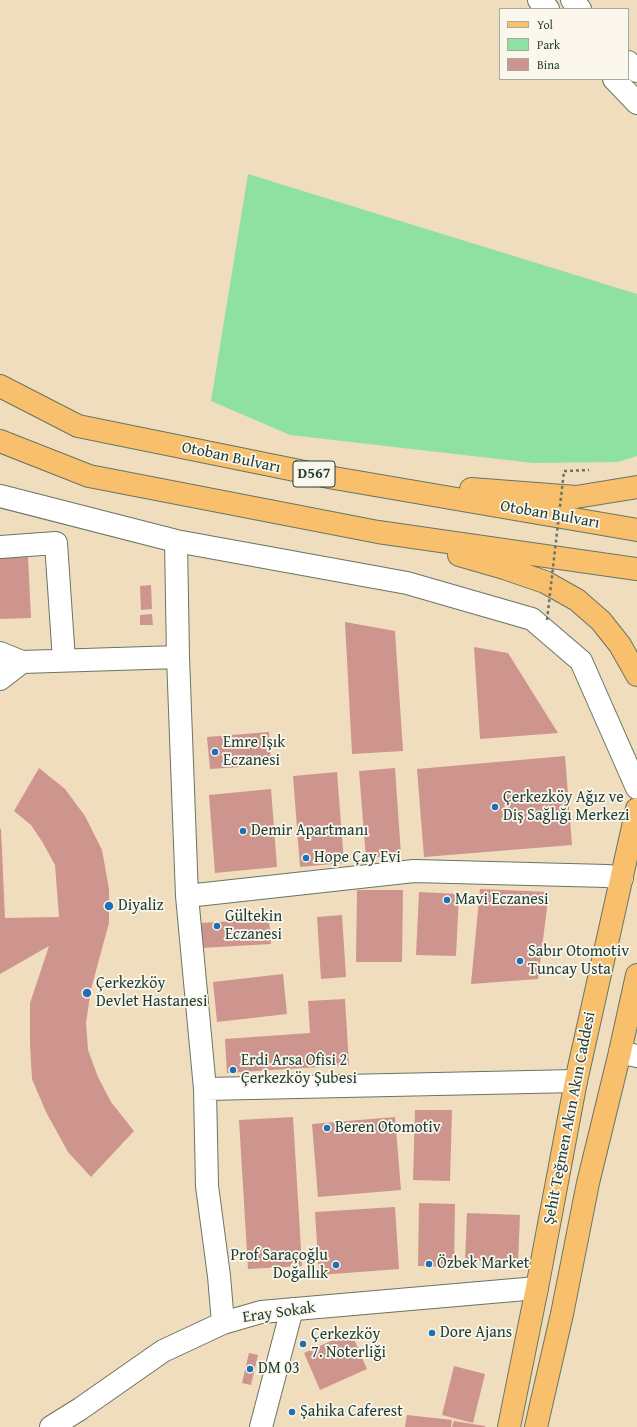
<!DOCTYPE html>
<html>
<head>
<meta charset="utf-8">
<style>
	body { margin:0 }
	#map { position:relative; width:637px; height:1427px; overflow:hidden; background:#f0ddbd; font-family:"Gentium Book Plus",serif }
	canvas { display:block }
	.legend { position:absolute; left:499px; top:8px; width:130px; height:72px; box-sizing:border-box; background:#fbf7ec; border:1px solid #a3ada2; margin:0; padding:5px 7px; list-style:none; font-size:12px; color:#1f3d34 }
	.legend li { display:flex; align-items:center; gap:8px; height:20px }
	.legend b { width:20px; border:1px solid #a3ada2 }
</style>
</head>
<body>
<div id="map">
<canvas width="637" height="1427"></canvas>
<ul class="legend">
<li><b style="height:5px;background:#f8bf6c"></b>Yol</li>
<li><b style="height:11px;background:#8fe1a1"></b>Park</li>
<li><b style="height:11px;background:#cd958d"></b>Bina</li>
</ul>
</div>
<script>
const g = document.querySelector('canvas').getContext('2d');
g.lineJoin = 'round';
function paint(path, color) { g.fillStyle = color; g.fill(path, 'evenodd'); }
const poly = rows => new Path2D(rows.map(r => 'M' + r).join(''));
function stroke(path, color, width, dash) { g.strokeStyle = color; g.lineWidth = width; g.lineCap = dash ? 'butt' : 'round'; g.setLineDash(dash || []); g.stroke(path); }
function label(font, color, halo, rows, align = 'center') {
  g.font = font + ' "Gentium Book Plus",serif'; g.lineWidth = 3.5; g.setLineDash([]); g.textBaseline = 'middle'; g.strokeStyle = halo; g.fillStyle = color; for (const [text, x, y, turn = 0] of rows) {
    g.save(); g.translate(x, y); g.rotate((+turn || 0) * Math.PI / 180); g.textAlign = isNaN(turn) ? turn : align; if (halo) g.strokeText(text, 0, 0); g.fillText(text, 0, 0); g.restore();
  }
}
paint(poly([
	[248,174,637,294,637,456,618,462,533,463,290,435,211,401]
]), '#8fe1a1');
paint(poly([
	[28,557,31,618,0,619,0,558],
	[151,585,152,609,141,610,140,586],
	[152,614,153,625,140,625,140,615],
	[345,622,395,631,403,751,352,754],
	[474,647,508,653,558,733,480,739],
	[269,732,271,765,210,769,207,737],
	[565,756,572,845,424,857,417,769],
	[39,768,65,789,85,816,102,850,109,889,109,923,91,989,86,1023,88,1050,98,1077,111,1102,134,1131,91,1177,68,1152,46,1112,32,1079,30,1044,30,1003,49,946,0,974,0,829,1,829,5,918,59,917,55,865,43,843,31,825,14,811],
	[395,768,401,855,366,858,359,771],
	[337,772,344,863,300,867,293,776],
	[271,789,277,867,215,873,209,795],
	[480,889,549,892,538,979,471,984],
	[357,890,403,890,402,962,356,962],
	[419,892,459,894,456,956,416,955],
	[342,915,346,977,321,979,317,917],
	[269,919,271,944,201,948,200,923],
	[283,974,287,1014,217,1022,213,982],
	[345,999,349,1065,227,1073,225,1039,310,1033,308,1001],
	[415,1110,452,1110,450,1181,413,1180],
	[293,1117,302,1266,248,1269,239,1120],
	[395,1117,401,1190,318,1197,312,1124],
	[419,1203,455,1204,454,1267,418,1266],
	[395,1207,399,1269,319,1275,315,1212],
	[467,1213,520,1215,518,1262,465,1260],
	[351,1332,367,1369,320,1390,304,1353],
	[249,1353,258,1355,251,1385,242,1383],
	[454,1366,485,1374,473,1423,442,1415],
	[407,1415,452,1420,451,1427,405,1427],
	[454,1421,485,1426,485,1427,452,1427]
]), '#cd958d');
const minor = poly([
	[539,0,548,9],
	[572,0,580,9],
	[628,62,637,71],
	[614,79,637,103],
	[0,496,176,541,407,583,532,619,581,661,637,788],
	[176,541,178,657,187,896,205,1089,207,1186,219,1276,223,1323],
	[0,547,56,543,64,660],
	[0,653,22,662,178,657],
	[0,679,22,662],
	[187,896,414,871,607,876,622,878],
	[620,1052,637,1056],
	[205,1089,576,1081],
	[51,1427,80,1409,163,1351,223,1323,261,1312,537,1288],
	[261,1427,292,1309]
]);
const major = poly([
	[509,1427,537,1288,576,1081,637,809],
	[536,1427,562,1314,588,1183,620,1052,637,975]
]);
const highway = poly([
	[0,386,78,426,334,478,637,530],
	[0,441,89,476,378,532,637,569],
	[471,489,576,497,637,487],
	[459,555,504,568,545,582,577,600,601,621,620,645,637,675]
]);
stroke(minor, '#687564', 24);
stroke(major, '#687564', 24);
stroke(highway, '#687564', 24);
stroke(poly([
	[564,471,589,470]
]), '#687564', 2.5, [3, 3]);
stroke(minor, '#fff', 22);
stroke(major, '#f8bf6c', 22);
stroke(highway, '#f8bf6c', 22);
stroke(poly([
	[547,620,564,471]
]), '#687564', 2.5, [3, 3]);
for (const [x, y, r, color] of [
	[215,752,4,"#1f6fb2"],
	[495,807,4,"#1f6fb2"],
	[243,831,4,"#1f6fb2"],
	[306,858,4,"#1f6fb2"],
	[447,900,4,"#1f6fb2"],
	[109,906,5,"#1f6fb2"],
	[217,926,4,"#1f6fb2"],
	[520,961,4,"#1f6fb2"],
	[87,993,5,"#1f6fb2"],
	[233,1070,4,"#1f6fb2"],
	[327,1128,4,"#1f6fb2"],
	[429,1264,4,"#1f6fb2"],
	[336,1265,4,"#1f6fb2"],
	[432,1333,4,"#1f6fb2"],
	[303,1344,4,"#1f6fb2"],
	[250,1369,4,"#1f6fb2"],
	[292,1412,4,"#1f6fb2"]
]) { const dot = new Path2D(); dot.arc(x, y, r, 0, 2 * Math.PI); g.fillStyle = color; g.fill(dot); stroke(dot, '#fbf7ec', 1.5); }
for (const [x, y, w] of [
	[314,474,42]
]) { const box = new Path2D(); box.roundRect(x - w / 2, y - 13, w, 26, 3); g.fillStyle = '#fbf7ec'; g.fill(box); stroke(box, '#1f3d34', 1); }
label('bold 15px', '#1f3d34', null, [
	["D567",314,474]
]);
label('16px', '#1f3d34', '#fbf7ec', [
	["Otoban Bulvarı",231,458,12],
	["Otoban Bulvarı",550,515,10],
	["Şehit Teğmen Akın Akın Caddesi",570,1118,-79],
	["Eray Sokak",279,1313,-8]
]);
label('16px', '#1f3d34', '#fbf7ec', [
	["Emre Işık",223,743],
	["Eczanesi",223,761],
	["Çerkezköy Ağız ve",503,798],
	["Diş Sağlığı Merkezi",503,816],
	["Demir Apartmanı",251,831],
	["Hope Çay Evi",314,858],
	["Mavi Eczanesi",455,900],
	["Diyaliz",118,906],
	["Gültekin",225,917],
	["Eczanesi",225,935],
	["Sabır Otomotiv",528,952],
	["Tuncay Usta",528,970],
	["Çerkezköy",96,984],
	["Devlet Hastanesi",96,1002],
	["Erdi Arsa Ofisi 2",241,1061],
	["Çerkezköy Şubesi",241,1079],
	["Beren Otomotiv",335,1128],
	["Prof Saraçoğlu",328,1256,"right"],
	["Doğallık",328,1274,"right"],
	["Özbek Market",437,1264],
	["Dore Ajans",440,1333],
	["Çerkezköy",311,1335],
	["7. Noterliği",311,1353],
	["DM 03",258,1369],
	["Şahika Caferest",300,1412]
], 'left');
</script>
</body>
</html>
